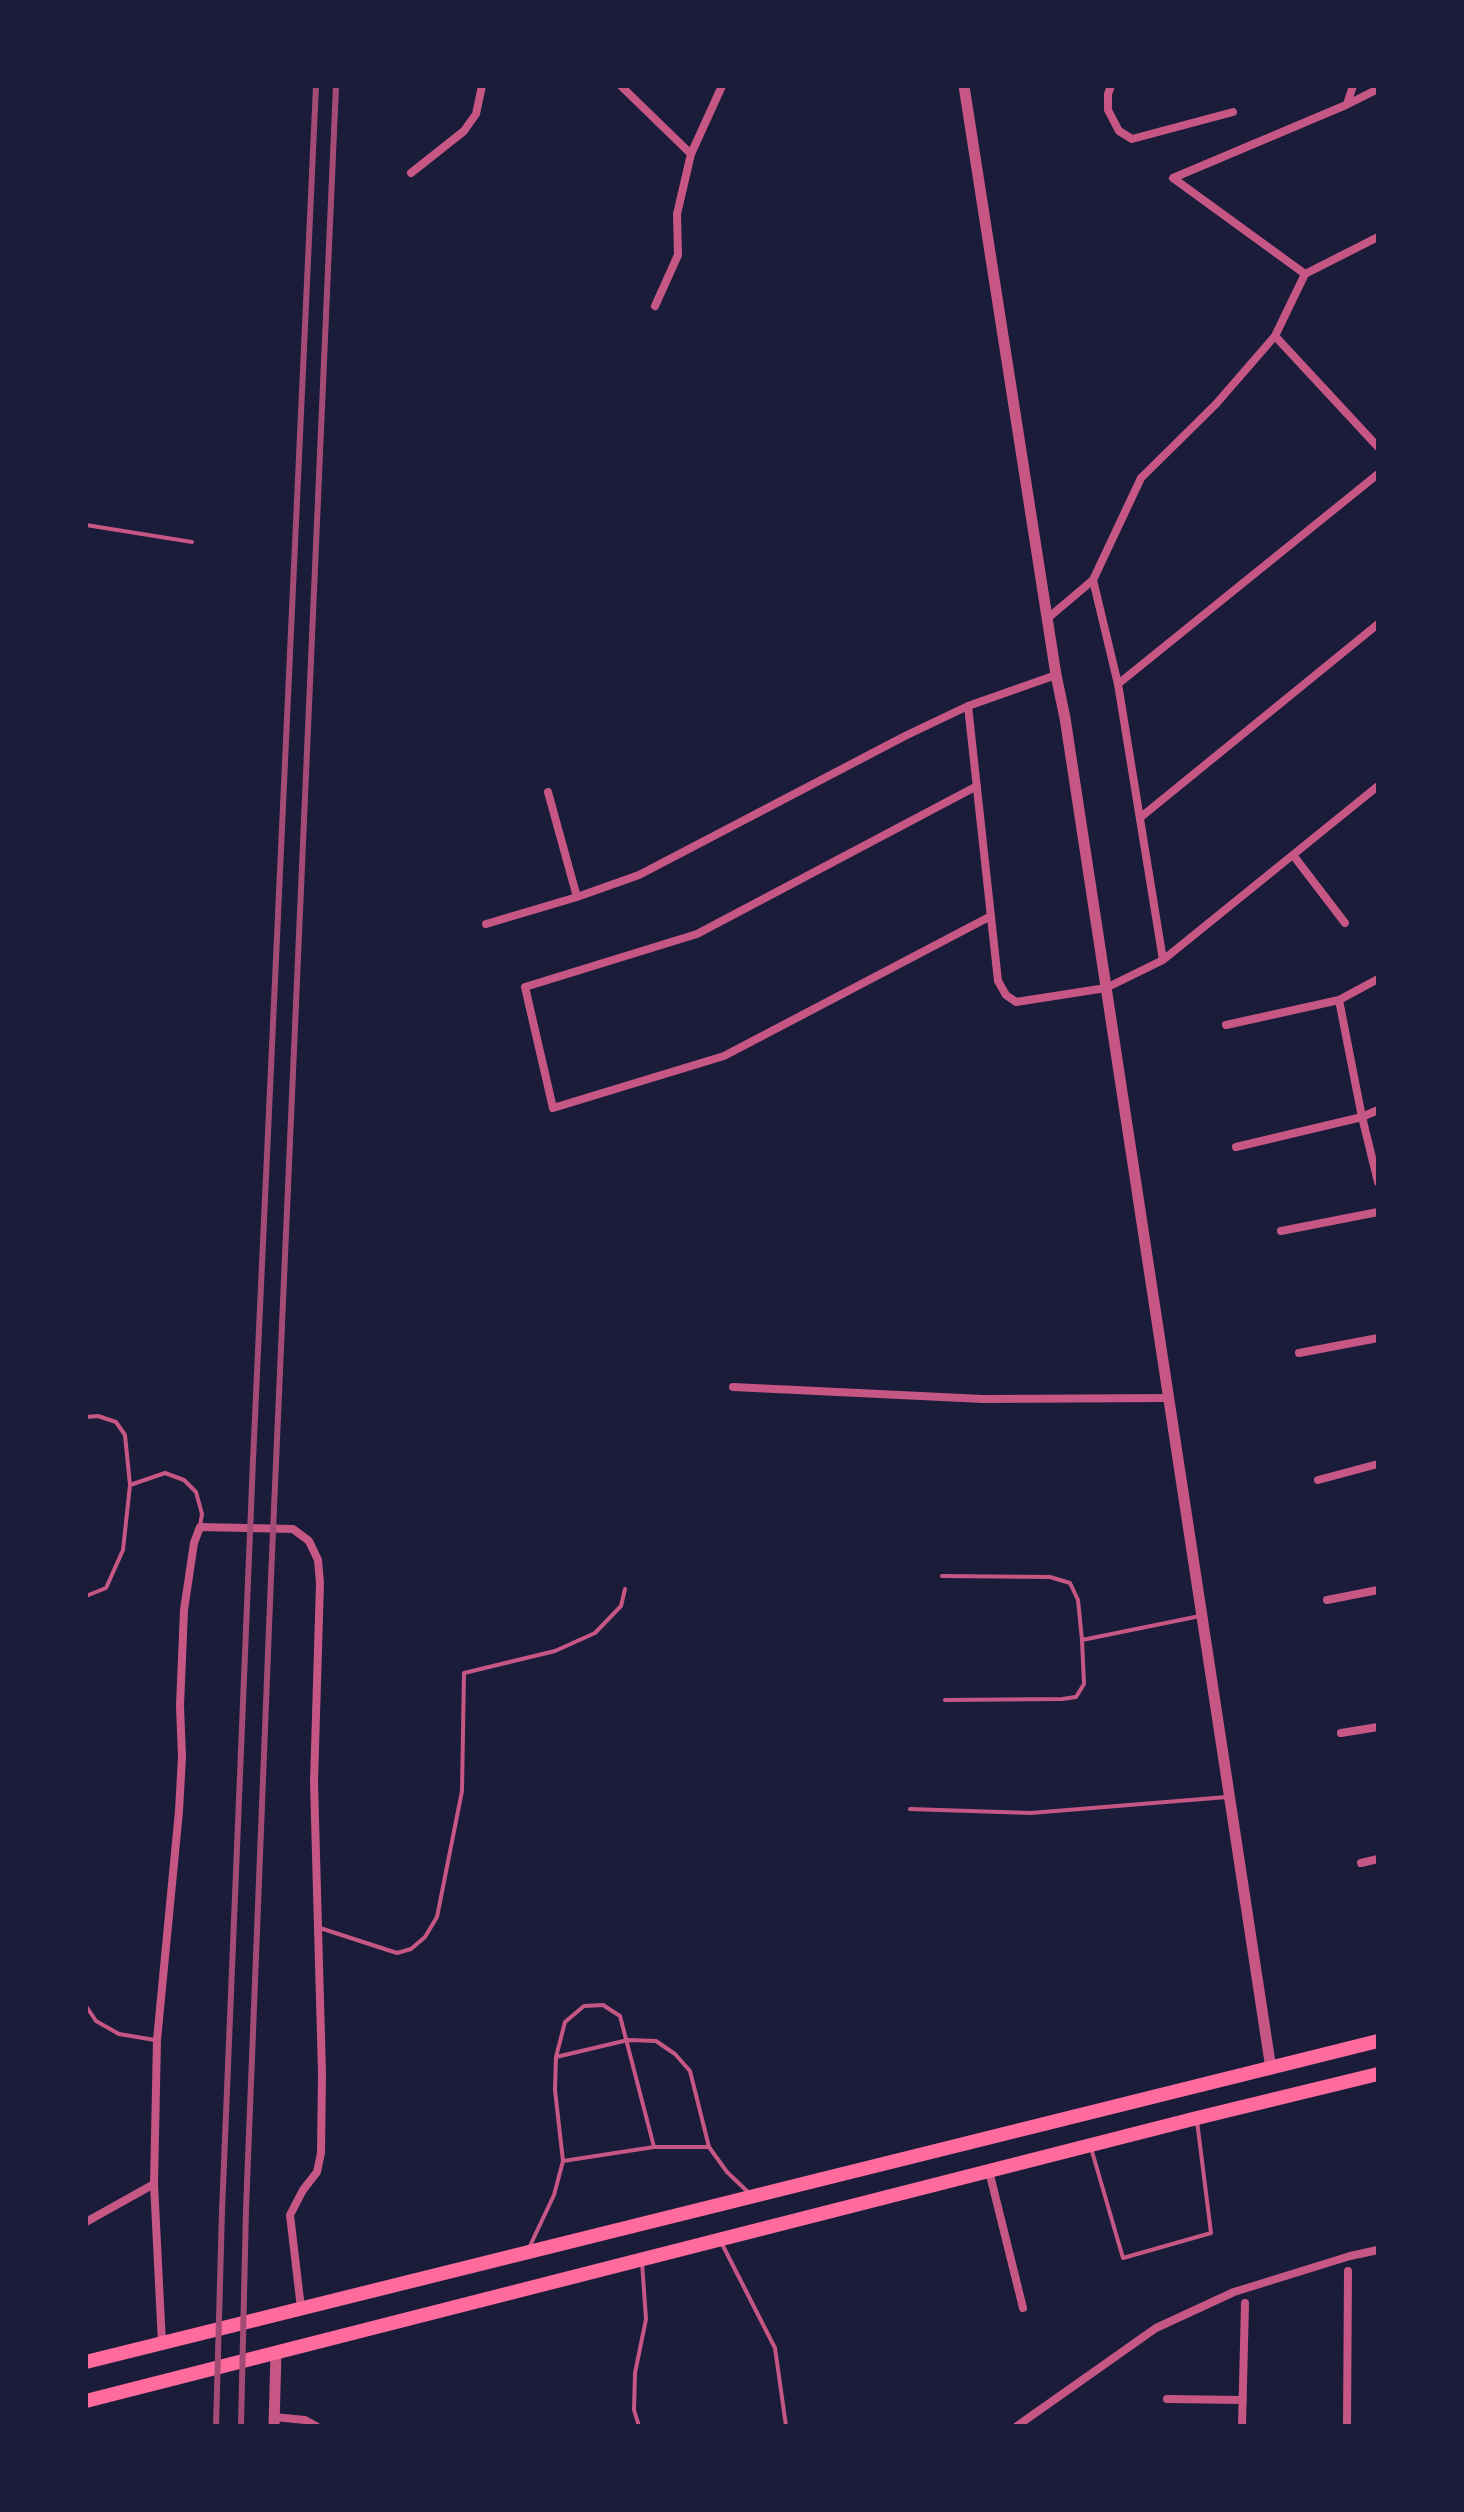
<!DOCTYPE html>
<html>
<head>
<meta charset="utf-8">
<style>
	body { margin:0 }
	#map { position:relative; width:1464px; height:2512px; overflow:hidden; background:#1b1b3a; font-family:"Alegreya Sans",sans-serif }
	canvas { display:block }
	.frame { position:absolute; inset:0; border:88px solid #1b1b3a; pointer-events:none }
</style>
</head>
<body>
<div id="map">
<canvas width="1464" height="2512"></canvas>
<div class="frame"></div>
</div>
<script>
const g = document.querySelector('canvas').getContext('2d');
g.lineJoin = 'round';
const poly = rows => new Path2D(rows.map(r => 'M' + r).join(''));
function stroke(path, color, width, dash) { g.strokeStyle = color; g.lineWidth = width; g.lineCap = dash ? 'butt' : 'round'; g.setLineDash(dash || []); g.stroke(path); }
stroke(poly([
	[86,525,192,542],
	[86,1417,98,1416,116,1422,125,1435,130,1485],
	[942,1576,1050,1577,1070,1583,1078,1600,1082,1640,1200,1616],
	[86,1596,106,1588,123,1550,130,1485,165,1473,184,1480,196,1492,202,1514,200,1526],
	[945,1700,1062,1699,1076,1697,1084,1684,1082,1640],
	[910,1809,1031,1813,1227,1797],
	[320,1928,397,1953,411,1949,425,1937,437,1917,462,1791,464,1673,555,1651,595,1633,621,1606,625,1589],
	[86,2006,96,2021,119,2034,155,2040],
	[556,2057,628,2040,656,2041,675,2054,690,2071,709,2147,727,2172,748,2192],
	[1091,2148,1123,2258,1211,2233,1197,2121],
	[563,2161,654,2147,709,2147],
	[721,2242,775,2348,786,2426],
	[529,2248,554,2195,563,2161,555,2090,556,2057,565,2022,584,2006,603,2005,620,2016,654,2147],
	[639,2426,634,2410,635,2373,646,2319,642,2262]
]), '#c65784', 4);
stroke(poly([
	[621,86,691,154],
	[1111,86,1108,94,1108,110,1119,131,1132,139,1233,112],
	[1347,104,1353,86],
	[411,173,464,131,476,114,482,86],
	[1305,274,1173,178,1346,105,1378,89],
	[655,306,678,255,677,214,691,154,722,86],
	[1275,336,1378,447],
	[1093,580,1118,684,1163,960],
	[1048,618,1093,580,1141,478,1216,404,1275,336,1305,274,1378,237],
	[1118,684,1378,474],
	[968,706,998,981,1006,995,1016,1002,1106,988,1163,960,1378,786],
	[977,786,697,934,525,987,553,1108,724,1056,991,916],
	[548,792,577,897],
	[1141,817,1378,624],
	[1293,855,1345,923],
	[486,924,577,897,639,875,905,736,968,706,1056,675],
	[1339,1000,1362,1117,1378,1182],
	[1226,1025,1339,1000,1378,979],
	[1236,1147,1362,1117,1378,1110],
	[1281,1231,1378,1212],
	[1299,1353,1378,1338],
	[733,1387,983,1399,1169,1398],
	[1318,1480,1378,1464],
	[1327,1600,1378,1590],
	[1341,1733,1378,1727],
	[1361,1863,1378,1859],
	[989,2171,1023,2308],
	[154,2184,162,2343],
	[86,2222,154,2184,157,2040,179,1811,182,1757,180,1706,184,1610,194,1543,200,1527,293,1529,309,1541,318,1560,320,1583,314,1782,322,2073,321,2153,317,2172,303,2190,290,2215,301,2308],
	[1167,2399,1243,2400],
	[274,2417,305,2420,316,2426],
	[1017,2426,1156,2328,1234,2292,1350,2256,1378,2250],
	[1242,2426,1245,2303],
	[1347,2426,1348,2271]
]), '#c65784', 8);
stroke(poly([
	[964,86,1056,675,1065,718,1271,2069],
	[274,2426,276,2352]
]), '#c65784', 11);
stroke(poly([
	[86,2362,1378,2041],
	[86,2401,1197,2118,1378,2074]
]), '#ff6b9d', 14);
stroke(poly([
	[216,2426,222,2211,253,1460,316,86],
	[241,2426,246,2209,271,1577,336,86]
]), '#a44b75', 6);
</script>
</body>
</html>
